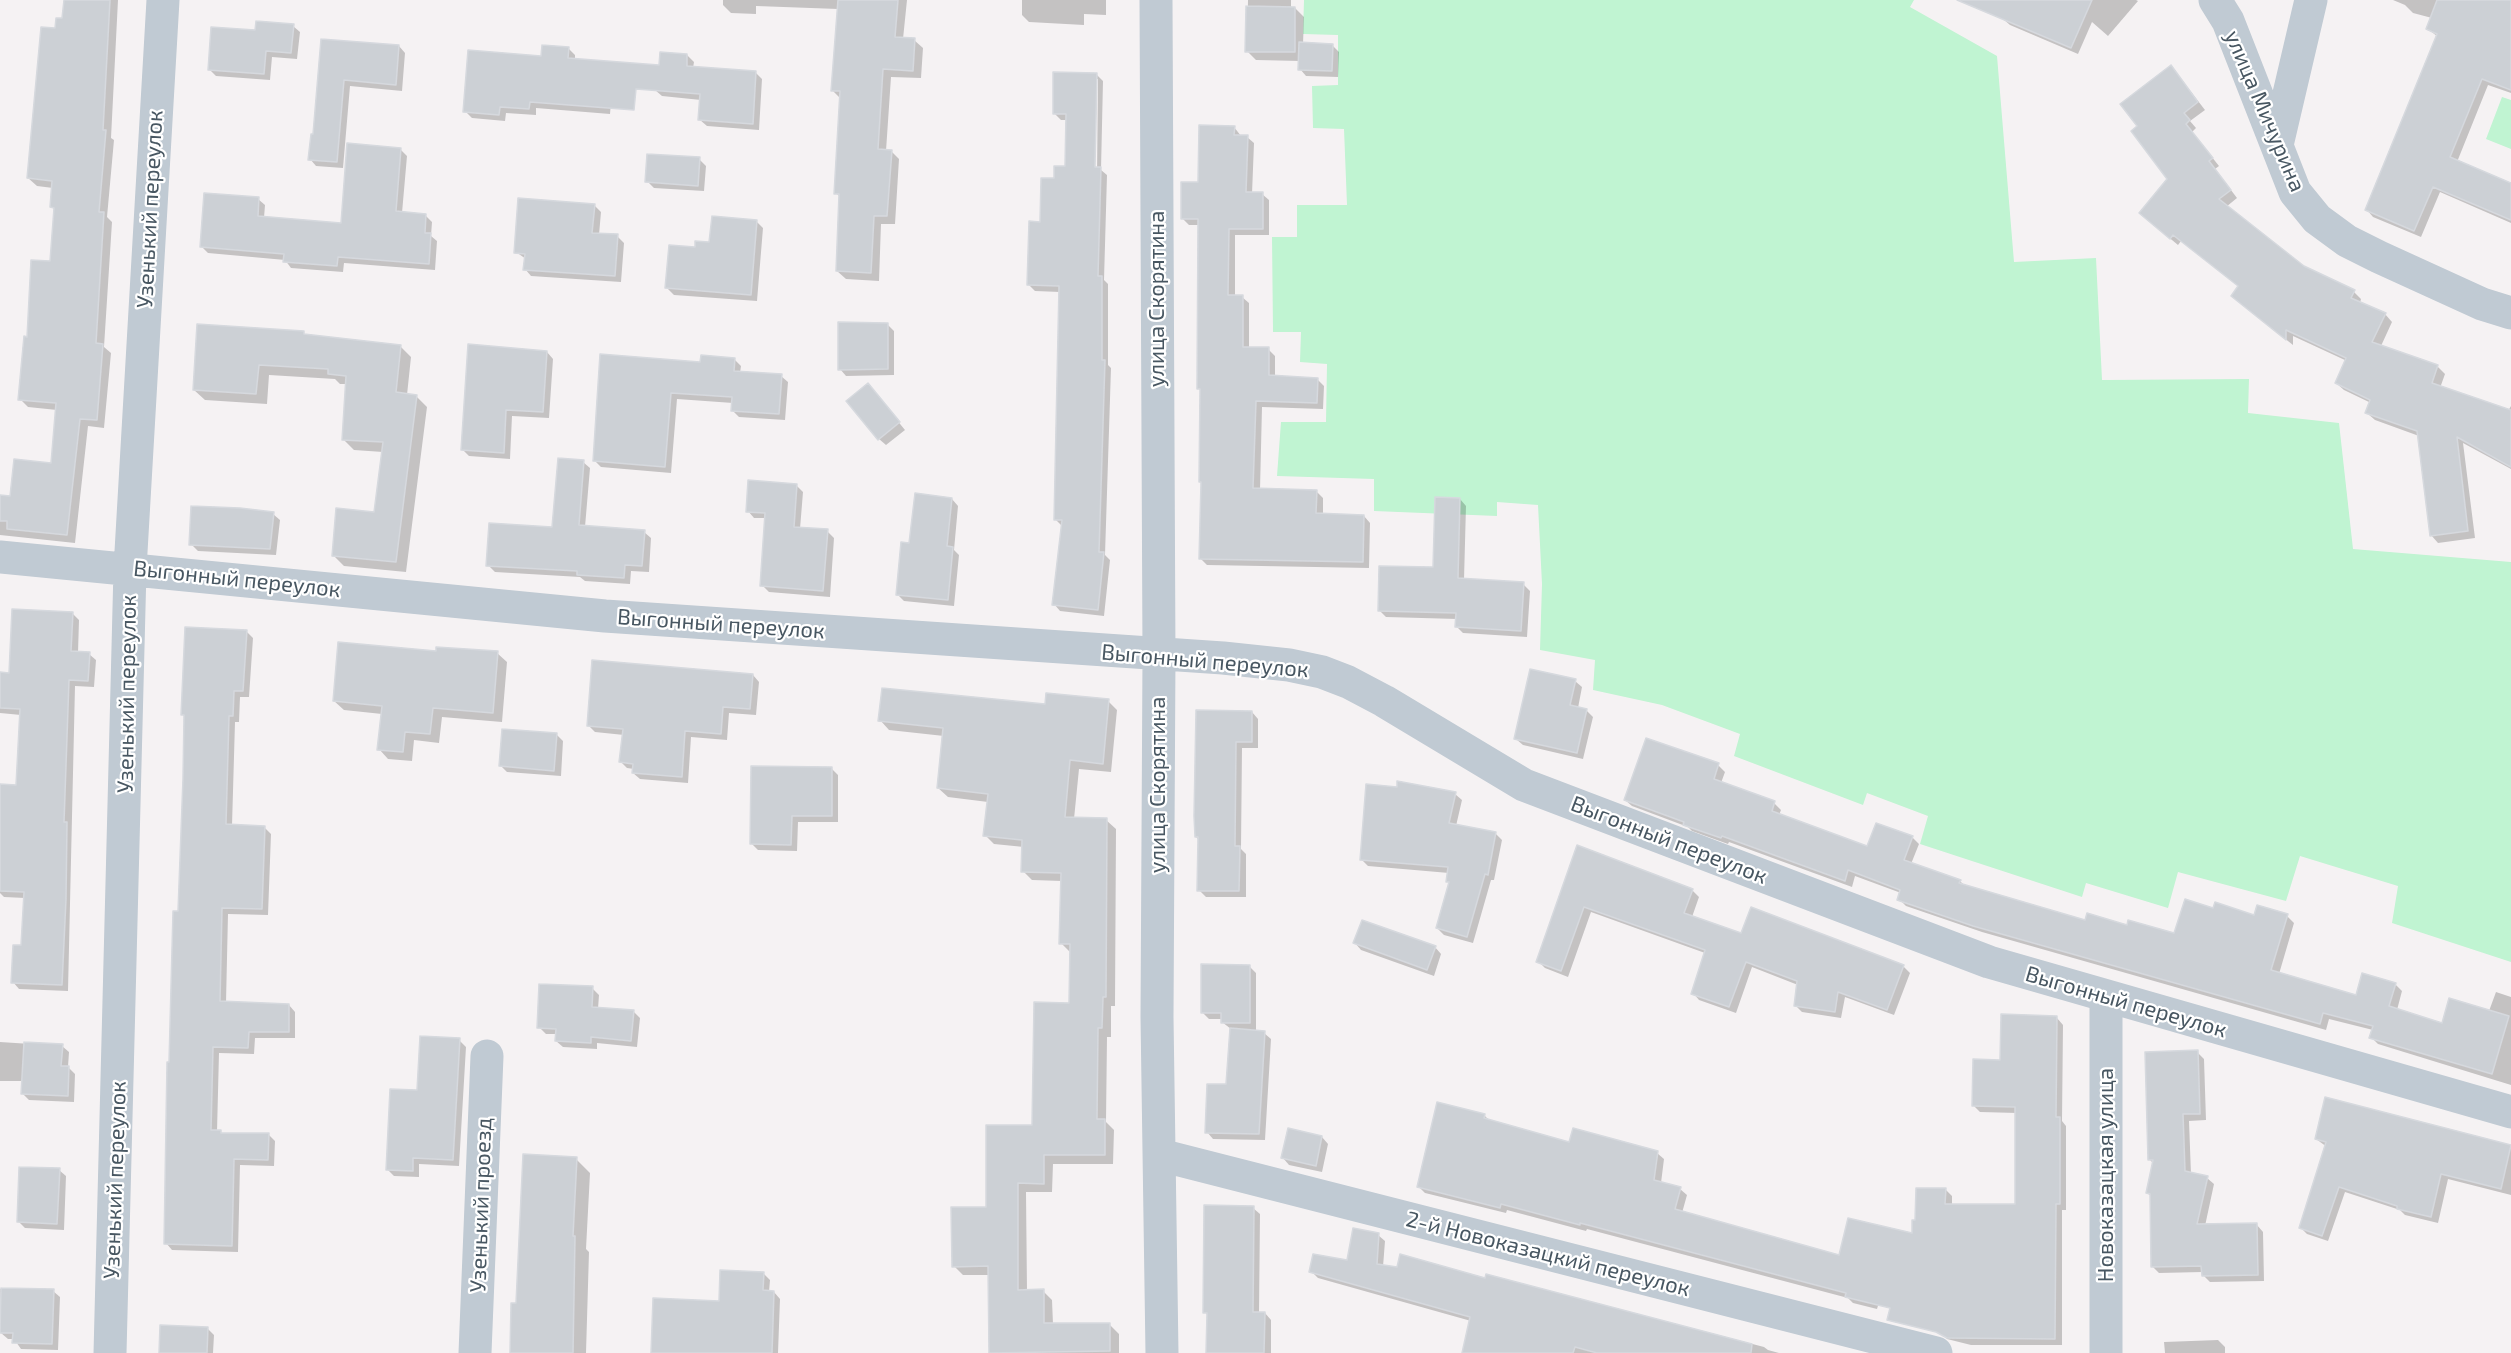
<!DOCTYPE html>
<html>
<head>
<meta charset="utf-8">
<style>
	body { margin:0 }
	canvas { display:block; background:#f5f2f3 }
</style>
</head>
<body>
<canvas width="2511" height="1353"></canvas>
<script>
const g = document.querySelector('canvas').getContext('2d');
g.lineJoin = 'round';
function paint(path, color) { g.fillStyle = color; g.fill(path, 'evenodd'); }
const poly = rows => new Path2D(rows.map(r => 'M' + r).join(''));
function stroke(path, color, width, dash) { g.strokeStyle = color; g.lineWidth = width; g.lineCap = dash ? 'butt' : 'round'; g.setLineDash(dash || []); g.stroke(path); }
function label(font, color, halo, rows, align = 'center') {
  g.font = font + ' "Exo 2",sans-serif'; g.lineWidth = 4.5; g.setLineDash([]); g.textBaseline = 'middle'; g.strokeStyle = halo; g.fillStyle = color; for (const [text, x, y, turn = 0] of rows) {
    g.save(); g.translate(x, y); g.rotate((+turn || 0) * Math.PI / 180); g.textAlign = isNaN(turn) ? turn : align; if (halo) g.strokeText(text, 0, 0); g.fillText(text, 0, 0); g.restore();
  }
}
paint(poly([
	[1304,0,1914,0,1910,7,1997,56,2014,262,2096,258,2102,380,2249,379,2248,413,2339,423,2353,549,2511,562,2511,962,2392,923,2398,886,2300,856,2286,901,2178,872,2168,908,2086,883,2082,897,1920,844,1928,816,1867,793,1863,805,1734,756,1740,734,1662,705,1593,690,1595,660,1540,650,1542,584,1538,505,1497,502,1497,516,1374,511,1374,479,1277,476,1281,422,1326,422,1327,364,1300,362,1301,332,1273,332,1272,237,1297,237,1297,205,1347,205,1344,129,1313,128,1312,86,1338,85,1338,35,1303,34],
	[2502,97,2511,100,2511,149,2486,139]
]), '#c0f4d2');
paint(poly([
	[65,0,118,0,111,138,114,140,107,217,112,222,104,347,111,353,104,428,88,426,75,543,0,535,0,496,12,497,52,465,57,410,28,407,20,399,28,338,52,262,55,210,52,207,53,188,37,186,28,178,57,29,64,20],
	[723,0,907,0,903,39,914,40,923,48,921,78,891,77,886,151,891,151,899,159,895,224,881,224,879,281,846,279,837,271,841,198,836,193,841,99,832,90,838,9,756,6,756,14,731,13,723,5],
	[1022,0,1106,0,1106,15,1084,14,1084,25,1029,22,1022,15],
	[1248,0,1291,0,1291,8,1295,8,1304,17,1303,44,1332,45,1339,52,1338,77,1306,76,1300,69,1300,61,1256,60,1247,51],
	[1999,0,2136,0,2138,1,2108,36,2092,22,2078,54,2010,25,2003,19],
	[2393,0,2511,0,2511,93,2488,85,2457,162,2511,185,2511,223,2440,192,2421,237,2373,217,2367,210,2438,37,2428,29,2432,18,2413,13,2405,5],
	[293,26,300,32,297,59,272,57,270,80,216,76,209,69,257,32],
	[322,40,399,46,405,53,402,91,350,86,343,168,316,166,310,159,315,135],
	[569,49,575,55,575,60,614,69,610,114,536,108,536,115,506,113,505,121,472,118,465,111,543,58],
	[687,55,694,62,693,68,755,72,762,79,759,130,707,126,700,120,701,100,662,96,655,90],
	[1096,74,1103,81,1101,170,1107,175,1104,280,1108,284,1108,365,1111,368,1105,555,1110,560,1104,616,1060,611,1054,604,1063,527,1055,519,1060,292,1035,291,1028,284,1041,223,1056,180,1067,168,1067,120,1061,120,1054,113],
	[1095,79,1098,79,1097,175,1094,175],
	[2178,75,2205,110,2190,121,2196,128,2192,132,2219,166,2215,169,2237,198,2226,207,2303,268,2354,292,2361,299,2360,303,2385,314,2392,322,2381,346,2437,366,2445,374,2440,388,2508,411,2511,406,2511,469,2463,443,2475,538,2438,543,2431,535,2419,436,2375,420,2367,413,2371,403,2344,390,2336,383,2347,361,2293,336,2293,345,2240,303,2240,287,2181,241,2178,245,2148,220,2169,179],
	[1234,127,1241,136,1247,137,1254,143,1252,194,1262,194,1269,200,1269,235,1235,235,1235,296,1242,297,1249,303,1249,349,1268,349,1275,356,1275,377,1317,379,1324,386,1323,409,1262,407,1260,490,1316,491,1323,498,1323,515,1364,516,1370,523,1369,568,1207,565,1200,558,1203,484,1200,481,1201,391,1199,388,1199,225,1189,225,1182,218],
	[400,149,407,156,402,213,425,215,432,222,431,236,437,241,435,270,344,263,343,272,291,268,285,260,208,253,202,247,258,199,265,205,264,218,342,225],
	[699,159,706,166,704,191,654,188,647,181],
	[594,205,601,212,599,235,617,236,624,243,621,282,531,276,525,269,526,259,516,252],
	[756,221,763,228,757,301,674,295,667,288,696,248],
	[887,324,894,331,894,375,846,376,840,369],
	[303,333,306,336,400,346,411,357,407,395,416,396,427,407,406,572,344,566,333,555,376,514,383,452,354,450,343,439,347,384,340,384,335,379,269,375,267,404,205,400,194,390],
	[547,352,553,359,549,418,512,416,510,459,469,456,462,449],
	[734,359,741,366,740,373,781,376,788,382,785,420,739,417,732,410,733,403,677,399,671,473,601,467,594,460,702,364],
	[874,392,905,430,886,445,879,439],
	[583,462,590,468,585,527,644,532,651,538,649,572,631,571,630,584,585,581,580,577,495,572,488,565,553,529],
	[796,485,803,492,800,529,827,531,834,538,830,597,769,592,762,585,766,518,754,518,748,511],
	[952,499,958,506,954,550,959,555,954,606,904,601,897,594,910,544],
	[1460,499,1466,506,1464,580,1523,584,1530,591,1527,637,1463,633,1456,626,1457,619,1386,617,1379,610,1434,569],
	[273,514,280,520,276,555,198,551,191,544],
	[73,614,79,620,78,653,89,654,96,660,94,687,75,686,68,991,19,989,13,982,22,947,25,898,4,897,0,893,0,785,18,786,21,715,0,713,0,674,11,674],
	[246,631,253,638,249,697,240,697,239,722,235,722,232,826,264,827,271,834,268,915,228,914,226,1003,289,1005,295,1012,295,1038,255,1038,254,1054,219,1053,217,1132,223,1134,268,1134,275,1141,274,1166,240,1165,238,1252,172,1250,166,1243,170,1063,180,913,185,717,182,714],
	[437,653,497,653,507,662,502,722,442,717,439,743,414,740,412,761,388,759,379,749,382,714,344,710,334,701],
	[753,675,759,682,756,715,729,713,727,740,691,737,688,783,640,779,633,773,634,769,627,768,621,762,624,735,595,732,588,725],
	[1575,681,1582,687,1578,708,1586,710,1593,717,1583,759,1523,745,1516,739],
	[1108,701,1117,710,1111,772,1079,769,1074,819,1106,820,1116,829,1115,1006,1111,1006,1111,1037,1107,1037,1106,1122,1114,1130,1113,1164,1053,1164,1052,1192,1026,1192,1027,1291,1043,1291,1052,1300,1053,1324,1109,1324,1119,1334,1119,1353,990,1353,990,1275,963,1275,954,1266,1033,1127,1070,1004,1070,952,1061,943,1062,881,1032,880,1023,871,1024,847,994,844,985,835,988,802,948,797,938,788,944,736,889,730,880,720],
	[1197,712,1252,712,1258,719,1258,748,1242,748,1241,849,1246,854,1246,897,1206,897,1199,890,1199,840,1196,837],
	[556,734,563,741,561,776,507,772,501,766],
	[1718,765,1725,772,1721,783,1774,803,1781,810,1779,815,1868,848,1912,837,1919,844,1911,864,1960,881,1965,886,2086,922,2175,935,2214,910,2255,917,2287,916,2294,923,2279,974,2357,997,2395,984,2402,991,2397,1010,2443,1025,2489,1011,2496,992,2511,997,2511,1085,2378,1044,2371,1037,2373,1030,2329,1019,2326,1030,1982,932,1906,906,1899,899,1901,893,1855,876,1852,887,1729,842,1728,844,1692,831,1688,827,1632,806,1625,800],
	[832,769,838,775,838,822,798,822,797,851,758,850,751,843],
	[1398,789,1455,794,1462,800,1456,826,1495,833,1502,840,1494,880,1491,880,1473,943,1444,935,1437,928,1450,884,1447,881,1449,873,1368,866,1362,860],
	[1578,847,1692,890,1699,897,1692,917,1742,935,1903,966,1910,973,1894,1015,1845,997,1841,1018,1802,1012,1795,1005,1798,985,1752,967,1736,1013,1699,1000,1693,993,1705,953,1591,912,1568,977,1545,968,1538,961],
	[1355,943,1435,947,1441,954,1434,976,1361,950],
	[1250,967,1256,973,1256,1032,1264,1033,1271,1039,1265,1140,1213,1139,1207,1132,1227,1086,1231,1029,1222,1022,1222,1019,1209,1019,1202,1012],
	[592,988,599,995,598,1009,633,1011,640,1018,637,1047,597,1043,597,1049,563,1047,556,1041,557,1034,546,1034,539,1027],
	[2057,1018,2063,1025,2062,1121,2066,1126,2066,1210,2062,1210,2062,1345,1971,1345,1947,1339,1888,1272,1877,1309,1853,1303,1848,1298,1587,1229,1586,1231,1507,1210,1506,1213,1425,1193,1418,1186,1484,1115,1491,1122,1570,1143,1657,1153,1664,1159,1661,1183,1680,1189,1687,1195,1682,1213,1840,1257,1913,1235,1945,1189,1952,1196,1952,1205,2016,1205,2017,1113,1980,1112,1973,1105,2001,1061],
	[459,1040,466,1047,459,1166,419,1164,419,1177,394,1176,387,1169,418,1092],
	[0,1042,62,1046,69,1052,68,1067,75,1074,74,1102,29,1100,22,1093,23,1081,0,1081],
	[2197,1052,2204,1059,2206,1120,2189,1121,2191,1174,2207,1178,2214,1184,2205,1226,2257,1225,2263,1232,2264,1281,2210,1282,2203,1275,2203,1272,2159,1273,2152,1266,2151,1196,2147,1193,2154,1164,2149,1159],
	[2326,1099,2511,1147,2511,1195,2448,1179,2438,1223,2405,1215,2400,1210,2345,1192,2328,1241,2307,1234,2300,1227,2327,1147,2316,1139],
	[1322,1137,1328,1144,1322,1172,1289,1165,1283,1158],
	[576,1159,590,1173,586,1249,589,1252,586,1353,511,1353,517,1304],
	[59,1170,66,1176,64,1230,25,1228,18,1221],
	[1253,1208,1260,1214,1259,1313,1265,1313,1271,1320,1271,1353,1207,1353,1208,1316,1205,1312],
	[1378,1235,1385,1241,1383,1267,1486,1280,1557,1293,1764,1347,1768,1350,1779,1353,1551,1353,1471,1321,1318,1278,1311,1271,1348,1261],
	[763,1273,770,1280,769,1292,774,1292,780,1299,778,1353,653,1353],
	[0,1289,53,1291,60,1297,58,1350,21,1349,14,1339,8,1339,1,1333],
	[207,1328,214,1335,213,1353,160,1353],
	[2218,1340,2225,1347,2225,1353,2165,1353,2164,1342]
]), '#0003');
const building = poly([
	[64,0,110,0,103,130,106,130,99,212,104,212,96,343,103,344,97,420,80,419,67,535,7,529,7,521,0,521,0,495,10,496,14,459,51,463,56,403,18,400,24,336,27,337,31,260,50,261,54,208,50,207,52,181,27,178,41,27,55,28,56,18,62,18,64,0],
	[838,0,898,0,895,37,915,38,913,71,883,69,878,149,892,150,887,216,874,216,871,273,836,271,839,194,834,194,840,91,831,91,838,0],
	[1957,0,2092,0,2071,48,1957,0],
	[2437,0,2511,0,2511,90,2482,79,2450,157,2511,183,2511,220,2433,187,2414,231,2365,210,2437,34,2426,29,2437,0],
	[1246,6,1295,7,1295,52,1245,52,1246,6],
	[256,21,294,24,291,53,266,51,264,74,208,70,211,27,255,30,256,21],
	[321,39,399,45,396,85,344,80,337,162,308,160,311,134,313,134,321,39],
	[1299,42,1333,44,1332,71,1298,70,1299,42],
	[542,45,569,47,568,58,659,65,660,52,687,54,687,66,756,71,753,124,698,120,700,94,636,89,634,110,530,102,529,109,500,107,499,115,463,112,468,50,541,56,542,45],
	[2171,65,2198,102,2184,113,2190,120,2186,124,2213,158,2209,161,2231,190,2219,199,2304,266,2355,290,2351,298,2386,313,2372,342,2438,365,2432,383,2511,410,2511,467,2457,437,2468,531,2430,536,2417,431,2365,413,2370,400,2335,383,2346,358,2286,330,2286,340,2231,296,2238,286,2173,235,2170,239,2139,213,2167,179,2131,131,2137,126,2120,104,2171,65],
	[1053,72,1097,73,1095,167,1101,167,1098,276,1102,276,1102,360,1105,360,1099,552,1104,552,1098,610,1052,605,1062,520,1054,520,1059,286,1027,285,1029,221,1040,222,1041,178,1054,178,1054,166,1065,166,1066,114,1053,114,1053,72],
	[1199,125,1235,126,1234,135,1248,135,1246,192,1263,192,1263,229,1229,229,1228,295,1243,295,1243,347,1269,347,1269,375,1318,378,1317,403,1256,401,1253,488,1317,490,1316,513,1364,515,1363,562,1199,559,1201,482,1199,482,1200,389,1197,389,1198,219,1181,219,1181,182,1198,182,1199,125],
	[347,143,401,148,396,211,426,214,425,233,431,233,429,264,338,257,337,266,283,262,284,254,200,247,204,193,259,197,258,216,341,223,347,143],
	[647,154,700,157,698,186,645,182,647,154],
	[518,198,595,204,592,233,618,234,615,276,523,270,525,254,514,253,518,198],
	[712,216,757,220,751,295,665,288,669,245,695,247,695,241,709,242,712,216],
	[838,322,888,323,888,369,838,370,838,322],
	[197,324,304,331,304,334,401,345,396,392,417,395,396,562,332,556,336,508,374,512,383,442,342,440,346,376,328,374,328,369,259,365,256,394,193,390,197,324],
	[468,344,547,351,543,412,506,410,504,453,461,450,468,344],
	[600,354,700,362,701,355,735,358,734,371,782,374,779,414,731,411,732,397,671,393,665,467,593,461,600,354],
	[868,383,900,422,878,440,846,401,868,383],
	[558,458,584,460,579,525,645,530,642,566,625,565,624,578,577,575,577,571,486,566,489,523,552,527,558,458],
	[748,480,797,484,794,527,828,529,823,591,760,586,765,513,746,512,748,480],
	[915,493,952,498,947,546,953,547,948,600,896,595,901,542,909,543,915,493],
	[1435,497,1460,498,1458,578,1524,582,1521,631,1455,627,1456,613,1378,611,1379,566,1433,567,1435,497],
	[191,506,240,508,274,512,270,549,189,545,191,506],
	[12,609,73,612,71,651,90,652,88,681,69,680,64,822,67,822,66,899,62,985,11,983,13,945,21,945,24,892,0,891,0,784,16,785,20,709,0,708,0,672,9,673,12,609],
	[185,627,247,630,243,691,234,691,233,716,229,716,226,824,265,826,262,909,222,908,220,1001,289,1004,289,1032,249,1032,248,1048,213,1047,211,1130,221,1130,221,1133,269,1133,268,1160,234,1159,232,1246,164,1244,167,1062,169,1062,173,911,178,911,183,778,184,715,181,715,185,627],
	[338,642,436,651,436,647,498,651,493,713,433,708,430,734,405,732,403,752,377,750,382,706,333,701,338,642],
	[592,660,753,674,750,709,723,707,721,734,685,731,682,777,632,773,633,764,619,762,623,729,587,726,592,660],
	[1530,669,1576,679,1570,705,1587,709,1577,753,1514,739,1530,669],
	[882,688,1045,704,1046,693,1109,699,1103,764,1070,760,1065,817,1107,818,1106,997,1103,997,1102,1028,1098,1028,1097,1119,1105,1119,1105,1155,1044,1155,1044,1184,1018,1183,1018,1290,1044,1289,1044,1323,1110,1323,1110,1351,989,1353,988,1266,952,1267,951,1207,986,1207,986,1125,1032,1125,1034,1002,1069,1003,1070,944,1059,944,1061,873,1021,872,1022,840,983,836,988,794,937,788,943,728,878,721,882,688],
	[1196,710,1252,711,1252,742,1236,742,1235,846,1240,846,1239,891,1197,891,1198,837,1195,837,1194,816,1196,710],
	[502,729,557,733,554,771,499,766,502,729],
	[1646,738,1719,763,1714,779,1775,801,1772,811,1867,846,1876,823,1913,836,1904,860,1961,880,1959,883,2085,920,2087,913,2127,925,2128,920,2174,933,2185,899,2213,908,2215,902,2254,915,2257,905,2288,914,2271,970,2356,995,2362,973,2396,983,2389,1006,2442,1023,2449,998,2509,1016,2492,1074,2369,1038,2373,1026,2323,1013,2320,1024,1973,926,1897,900,1900,890,1848,870,1845,881,1722,836,1721,838,1683,825,1684,822,1624,800,1646,738],
	[751,766,832,767,832,816,792,816,791,845,750,844,751,766],
	[1397,781,1456,792,1449,823,1496,832,1488,875,1485,874,1467,937,1436,928,1449,882,1446,882,1448,867,1360,860,1366,784,1397,787,1397,781],
	[1577,845,1693,889,1684,913,1741,933,1751,907,1904,965,1887,1010,1838,992,1835,1012,1794,1006,1797,981,1746,962,1729,1007,1691,994,1705,950,1584,907,1561,971,1536,962,1577,845],
	[1362,920,1436,946,1427,970,1353,943,1362,920],
	[1201,964,1250,965,1250,1023,1221,1023,1221,1013,1201,1013,1201,964],
	[539,984,593,986,592,1007,634,1010,631,1041,591,1037,591,1043,555,1041,556,1029,537,1028,539,984],
	[2001,1014,2057,1016,2056,1117,2060,1117,2060,1204,2056,1204,2055,1339,1947,1338,1936,1332,1887,1320,1890,1308,1845,1297,1846,1293,1580,1223,1580,1225,1501,1204,1500,1208,1417,1187,1437,1102,1485,1114,1484,1118,1569,1142,1573,1128,1658,1151,1654,1180,1681,1187,1675,1209,1839,1255,1848,1218,1912,1233,1912,1220,1915,1220,1916,1188,1946,1188,1945,1204,2015,1204,2015,1107,1972,1106,1973,1059,2000,1060,2001,1014],
	[1230,1028,1265,1031,1259,1134,1205,1133,1207,1084,1226,1084,1230,1028],
	[420,1036,460,1038,453,1160,413,1158,413,1171,386,1170,390,1089,417,1090,420,1036],
	[24,1042,63,1044,61,1066,69,1066,68,1096,21,1094,24,1042],
	[2198,1050,2200,1114,2183,1114,2185,1171,2208,1176,2197,1224,2257,1223,2258,1275,2202,1276,2201,1266,2151,1267,2150,1194,2146,1193,2153,1160,2148,1160,2145,1052,2198,1050],
	[2325,1097,2511,1145,2501,1189,2441,1174,2431,1217,2397,1209,2397,1206,2339,1187,2322,1236,2299,1228,2326,1142,2315,1139,2325,1097],
	[1288,1128,1322,1136,1316,1166,1281,1158,1288,1128],
	[523,1154,577,1157,573,1236,575,1236,573,1353,510,1353,511,1303,516,1303,523,1154],
	[19,1167,60,1168,57,1224,17,1222,19,1167],
	[1204,1205,1254,1206,1253,1312,1265,1312,1264,1353,1206,1353,1207,1313,1203,1313,1204,1205],
	[1353,1228,1379,1233,1377,1264,1397,1267,1400,1254,1485,1278,1486,1274,1752,1344,1751,1353,1597,1353,1575,1347,1573,1353,1462,1353,1470,1317,1309,1272,1313,1254,1347,1260,1353,1228],
	[720,1270,764,1272,763,1290,774,1291,772,1353,651,1353,653,1298,719,1301,720,1270],
	[1,1288,54,1289,52,1344,12,1343,13,1333,0,1333,1,1288],
	[160,1325,208,1327,207,1353,159,1353,160,1325]
]);
paint(building, '#ccd0d5');
stroke(building, '#d6d9de', 1.5);
stroke(poly([
	[1156,0,1159,655,1157,1017,1162,1353],
	[2215,0,2228,21,2295,192,2317,219,2347,241,2379,257,2482,304,2511,313],
	[2277,145,2311,0],
	[0,557,605,616,1223,658,1289,665,1322,672,1348,682,1384,701,1524,785,1989,962,2511,1112],
	[1160,1155,1936,1353],
	[110,1353,130,569,163,0],
	[475,1353,487,1056],
	[2106,1353,2106,997]
]), '#c0cad3', 33);
label('22px', '#485762', '#fff', [
	["улица Мичурина",2265,111,67],
	["Узенький переулок",150,209,-87],
	["улица Скорятина",1157,299,-90],
	["Выгонный переулок",237,579,6],
	["Выгонный переулок",721,624,4],
	["Выгонный переулок",1205,661,5],
	["Узенький переулок",127,694,-89],
	["улица Скорятина",1158,785,-90],
	["Выгонный переулок",1669,840,21],
	["Выгонный переулок",2126,1002,16],
	["Новоказацкая улица",2106,1175,-90],
	["Узенький переулок",115,1180,-88],
	["Узенький проезд",481,1205,-88],
	["2-й Новоказацкий переулок",1548,1254,14]
]);
</script>
</body>
</html>
